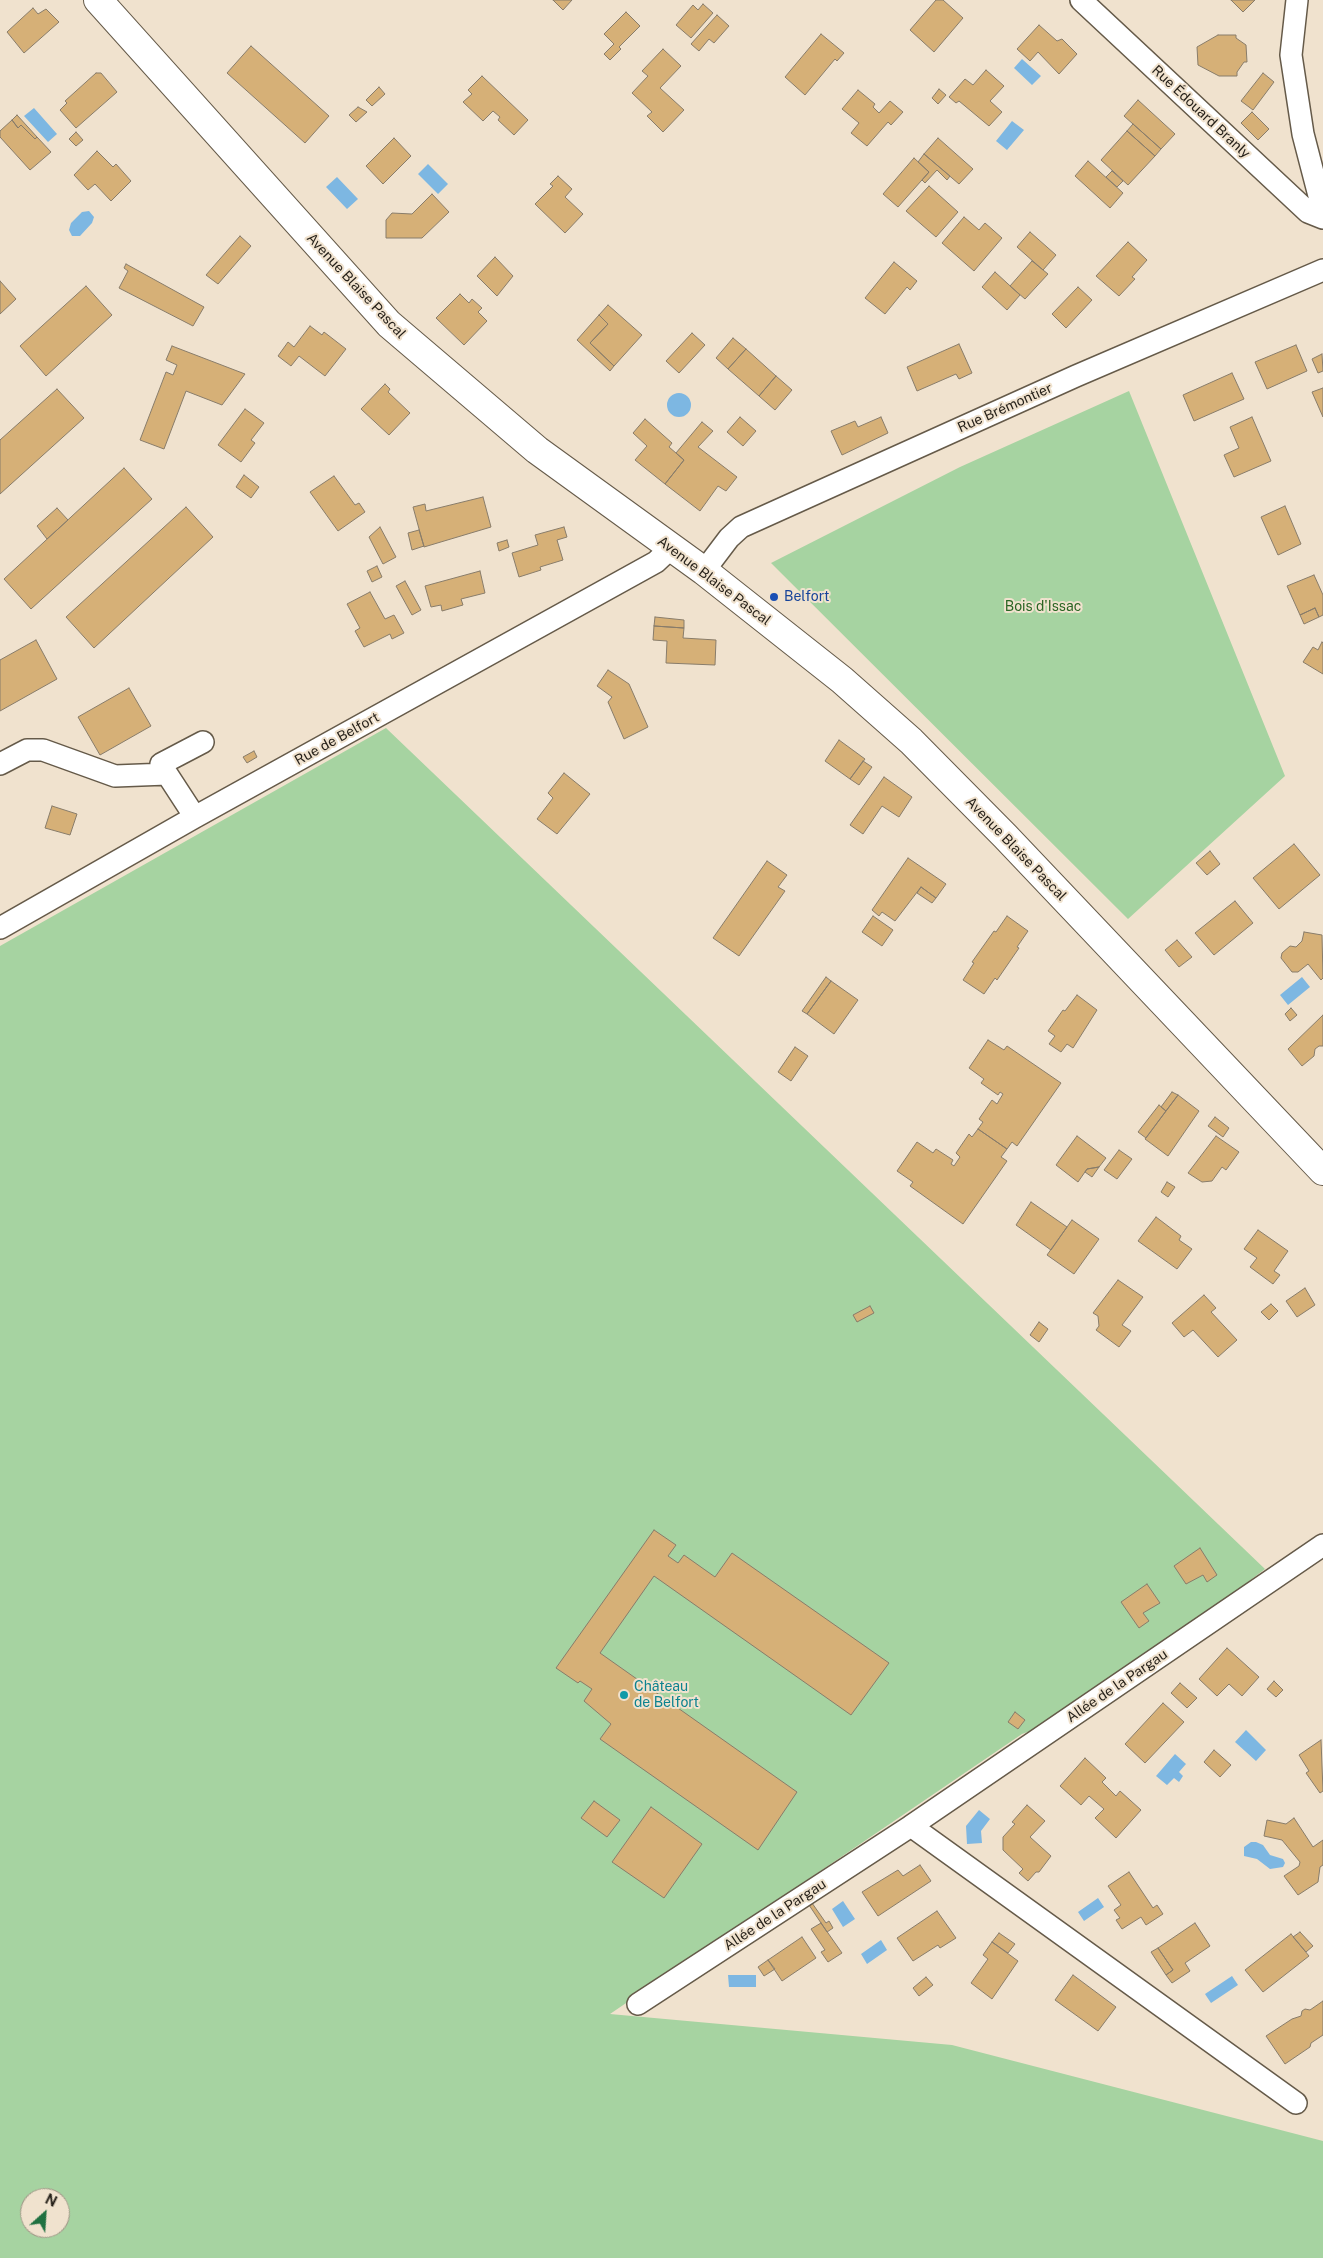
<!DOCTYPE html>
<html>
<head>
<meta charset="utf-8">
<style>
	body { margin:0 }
	#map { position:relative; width:1323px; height:2258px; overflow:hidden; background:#f0e2ce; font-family:"Public Sans",sans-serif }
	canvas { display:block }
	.north { position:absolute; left:20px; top:2188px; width:50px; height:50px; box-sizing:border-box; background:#f0e2ce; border:1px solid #9e9485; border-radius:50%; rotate:26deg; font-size:14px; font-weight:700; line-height:20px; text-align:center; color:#241f18 }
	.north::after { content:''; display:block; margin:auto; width:18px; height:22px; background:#207141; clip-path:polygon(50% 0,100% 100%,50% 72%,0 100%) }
</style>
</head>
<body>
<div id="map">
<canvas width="1323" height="2258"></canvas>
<div class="north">N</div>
</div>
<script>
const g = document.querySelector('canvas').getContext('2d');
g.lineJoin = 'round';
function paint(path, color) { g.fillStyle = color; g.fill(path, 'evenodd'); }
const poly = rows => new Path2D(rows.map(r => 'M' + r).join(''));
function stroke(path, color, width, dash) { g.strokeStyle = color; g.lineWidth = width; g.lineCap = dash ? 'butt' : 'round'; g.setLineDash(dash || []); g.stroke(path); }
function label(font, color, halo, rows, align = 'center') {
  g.font = font + ' "Public Sans",sans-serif'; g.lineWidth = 4; g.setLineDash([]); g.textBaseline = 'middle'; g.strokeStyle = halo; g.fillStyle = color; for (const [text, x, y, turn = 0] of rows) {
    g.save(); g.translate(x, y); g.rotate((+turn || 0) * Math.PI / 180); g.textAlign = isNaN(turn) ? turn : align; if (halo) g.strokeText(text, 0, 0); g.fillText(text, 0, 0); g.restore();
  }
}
paint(poly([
	[1129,391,1285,776,1128,919,771,563,960,467],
	[386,728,1265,1569,1074,1715,1022,1734,610,2014,952,2045,1323,2141,1323,2258,0,2258,0,946],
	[30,2198,60,2198,60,2228,30,2228]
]), '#a6d3a1');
paint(poly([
	[1022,59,1041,76,1032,85,1014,68],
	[34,108,57,134,48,142,24,116],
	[1012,121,1024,130,1007,150,996,141],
	[428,164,448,184,438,194,418,174],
	[337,177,358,199,347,209,326,187],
	[89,211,94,217,92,223,80,236,72,236,69,230,71,223,82,212],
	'667 405a12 12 0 1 1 24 0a12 12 0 1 1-24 0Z',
	[1302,977,1310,987,1288,1005,1280,995],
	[1246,1730,1266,1750,1256,1761,1235,1742],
	[1175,1754,1186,1764,1179,1772,1183,1776,1179,1782,1174,1778,1167,1785,1156,1776],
	[979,1810,990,1819,981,1831,982,1843,967,1844,966,1826],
	[1256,1842,1263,1845,1270,1855,1283,1859,1285,1863,1283,1867,1270,1869,1257,1859,1244,1856,1244,1847,1251,1842],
	[1098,1898,1104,1907,1084,1921,1078,1912],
	[843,1901,855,1919,843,1927,832,1909],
	[881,1940,887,1950,867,1964,861,1954],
	[728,1975,756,1975,756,1987,729,1987],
	[1232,1976,1238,1985,1211,2003,1205,1994]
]), '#7db7e2');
const building = poly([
	[553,0,572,0,563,10,553,0],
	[936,0,943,0,963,18,934,52,910,30,936,0],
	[1231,0,1255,0,1243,12,1231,0],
	[703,4,713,13,691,38,676,25,693,5,698,10,703,4],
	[33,8,38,14,46,9,59,22,24,53,7,32,33,8],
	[626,12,640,26,619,47,621,49,610,60,604,54,614,44,604,34,626,12],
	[717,15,729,26,714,43,709,39,699,51,691,44,717,15],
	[1039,25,1057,41,1062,39,1077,54,1059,74,1038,52,1030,61,1017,49,1039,25],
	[821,34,844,53,837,61,835,59,805,95,785,77,821,34],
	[1218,35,1236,35,1236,38,1246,45,1247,62,1244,62,1237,72,1237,76,1219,76,1198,65,1197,47,1218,35],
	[251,46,329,116,305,143,227,73,251,46],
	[663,49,681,66,660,88,684,110,663,132,647,116,652,112,632,93,648,76,642,71,663,49],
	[986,70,1004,86,990,101,1002,112,989,126,959,101,956,103,949,97,965,79,973,85,986,70],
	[96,73,101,73,117,92,76,128,60,110,67,103,65,101,96,73],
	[1263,73,1274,82,1253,110,1241,101,1263,73],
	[482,76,528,120,514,135,498,120,500,117,493,111,483,121,463,102,472,94,468,90,482,76],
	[379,87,385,94,372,106,366,100,379,87],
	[939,89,946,95,938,104,932,98,939,89],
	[858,90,875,104,873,107,879,113,890,101,903,112,891,125,888,122,867,146,851,133,859,123,842,109,858,90],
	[1138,100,1175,134,1161,149,1124,116,1138,100],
	[358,107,367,112,356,122,349,115,358,107],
	[1252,112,1269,129,1258,140,1241,123,1252,112],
	[17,115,37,137,35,139,21,125,18,128,12,120,17,115],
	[12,120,18,128,21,125,35,139,37,137,51,152,30,170,0,137,0,131,12,120],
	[1133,124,1161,149,1155,156,1127,131,1133,124],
	[1127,131,1155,156,1128,185,1101,160,1127,131],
	[76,132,83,140,76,146,69,139,76,132],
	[394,138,411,156,383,184,366,166,394,138],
	[938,138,973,169,959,184,924,154,938,138],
	[97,151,113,167,116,164,131,181,111,201,95,184,88,190,74,175,97,151],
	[924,154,950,176,947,180,937,170,925,183,922,180,929,172,918,162,924,154],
	[914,158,929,172,898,207,883,194,914,158],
	[1088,161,1123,193,1110,208,1075,176,1088,161],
	[1112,171,1123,181,1117,187,1106,177,1112,171],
	[558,176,572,189,565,197,583,214,565,233,535,204,553,186,550,184,558,176],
	[929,186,958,212,936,237,906,211,929,186],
	[432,194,449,212,422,238,386,238,386,220,392,213,412,214,432,194],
	[964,217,979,230,985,223,1002,238,974,271,942,243,964,217],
	[1030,232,1056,255,1043,270,1017,247,1030,232],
	[240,236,251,246,218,284,206,275,240,236],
	[1128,242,1147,260,1132,277,1135,279,1119,296,1096,276,1128,242],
	[495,257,513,276,497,296,477,276,495,257],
	[1032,261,1048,274,1025,299,1010,286,1032,261],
	[894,262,917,281,910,290,907,287,885,314,865,298,894,262],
	[126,264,204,307,193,326,119,288,128,271,124,268,126,264],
	[995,272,1020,295,1007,310,982,287,995,272],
	[0,281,16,299,0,314,0,281],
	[86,286,112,315,46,376,20,346,86,286],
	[1078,287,1092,300,1066,328,1052,314,1078,287],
	[460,294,469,303,472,299,482,308,478,312,487,321,464,345,436,318,460,294],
	[608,305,642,335,614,366,590,343,608,324,599,315,608,305],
	[599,315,608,324,590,343,614,366,610,371,577,340,599,315],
	[310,326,322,335,324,332,346,349,325,376,299,356,291,366,278,356,288,342,294,347,310,326],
	[692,333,705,345,679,373,666,361,692,333],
	[733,338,746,349,728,369,716,358,733,338],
	[959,344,972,373,959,379,956,374,917,391,907,367,959,344],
	[1296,345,1307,371,1267,389,1255,362,1296,345],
	[172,346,245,374,222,405,186,391,164,449,140,440,166,372,173,375,177,365,166,360,172,346],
	[746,349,776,376,759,396,728,369,746,349],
	[1322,354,1323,371,1318,373,1312,359,1322,354],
	[1232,373,1244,399,1194,421,1183,395,1232,373],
	[776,376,792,390,775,410,759,396,776,376],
	[385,384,390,389,388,392,410,413,389,435,361,409,385,384],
	[1323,388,1323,417,1312,392,1323,388],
	[57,389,84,418,0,494,0,440,57,389],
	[245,409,264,423,251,440,255,443,241,462,218,445,245,409],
	[740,417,756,431,743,446,727,432,740,417],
	[881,417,888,433,842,455,831,431,855,421,858,427,881,417],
	[1252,417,1271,461,1234,477,1224,455,1239,448,1230,427,1252,417],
	[645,419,672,443,669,447,684,460,665,484,635,460,647,446,633,433,645,419],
	[702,422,713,431,698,447,737,477,726,491,718,486,700,511,665,484,684,460,676,453,702,422],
	[124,468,152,499,31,609,4,579,124,468],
	[244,475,259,487,251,498,236,487,244,475],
	[334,476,355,505,359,503,365,512,338,531,310,492,334,476],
	[483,497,491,527,424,547,413,507,425,504,426,511,483,497],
	[1285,506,1301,544,1278,555,1261,517,1285,506],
	[186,507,213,537,94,648,66,617,186,507],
	[57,508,68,520,47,539,37,526,57,508],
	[380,527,396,557,383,564,369,537,380,527],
	[564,527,567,537,557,540,563,560,540,567,541,570,519,577,512,553,538,545,535,535,564,527],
	[419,530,424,546,412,550,408,533,419,530],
	[507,540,509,547,499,551,497,543,507,540],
	[377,566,382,577,372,582,367,571,377,566],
	[480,571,485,593,461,599,463,605,442,611,441,605,431,607,425,586,480,571],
	[1314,575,1323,595,1323,615,1319,617,1315,608,1300,615,1287,586,1314,575],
	[405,581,421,610,412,615,396,586,405,581],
	[370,592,385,619,394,615,404,633,392,639,390,634,364,647,355,631,360,628,347,604,370,592],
	[1315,608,1319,617,1304,624,1300,615,1315,608],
	[655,617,684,620,684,628,654,626,655,617],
	[654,626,684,628,683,638,716,640,715,665,666,663,667,641,653,640,654,626],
	[36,640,57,679,0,711,0,660,36,640],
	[1322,642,1323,643,1323,674,1303,662,1313,647,1318,650,1322,642],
	[608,670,629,684,648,727,624,739,608,702,612,697,597,686,608,670],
	[129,688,151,726,100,755,78,717,129,688],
	[839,740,865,759,850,779,825,761,839,740],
	[254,751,257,757,247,763,243,757,254,751],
	[863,761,872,767,859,785,850,779,863,761],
	[564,773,590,794,557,834,537,819,553,798,548,793,564,773],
	[884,777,912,797,899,817,882,806,863,834,850,825,884,777],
	[52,806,77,814,70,835,45,828,52,806],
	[1294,844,1320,875,1279,909,1253,878,1294,844],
	[1210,851,1220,864,1207,875,1196,863,1210,851],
	[908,858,946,884,936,898,921,887,895,921,882,912,879,916,872,910,908,858],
	[767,861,787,875,778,887,785,891,739,956,713,938,767,861],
	[921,887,936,898,932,903,917,893,921,887],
	[1235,901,1253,923,1214,955,1195,933,1235,901],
	[873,916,893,930,882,946,862,932,873,916],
	[1007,916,1028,931,1017,947,1019,948,997,980,995,978,984,994,963,980,974,963,972,962,994,931,996,932,1007,916],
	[1304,932,1322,935,1323,978,1321,980,1308,964,1298,972,1292,972,1281,958,1282,953,1290,946,1296,947,1302,941,1304,932],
	[1177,940,1192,957,1179,967,1165,950,1177,940],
	[826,977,831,981,807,1014,802,1011,826,977],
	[831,981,858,1000,834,1034,807,1014,831,981],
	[1077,995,1097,1010,1073,1048,1067,1044,1061,1052,1049,1044,1055,1036,1048,1031,1063,1010,1065,1011,1077,995],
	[1291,1008,1297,1015,1290,1021,1285,1014,1291,1008],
	[1323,1015,1323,1046,1319,1046,1315,1049,1314,1056,1302,1066,1288,1049,1323,1015],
	[988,1040,1004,1050,1007,1046,1061,1083,1017,1146,1012,1142,1007,1149,978,1129,983,1122,979,1119,992,1100,997,1104,1003,1094,1000,1092,998,1095,981,1083,984,1079,969,1068,988,1040],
	[795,1047,808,1056,791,1081,778,1072,795,1047],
	[1172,1092,1178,1095,1166,1111,1161,1107,1172,1092],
	[1178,1095,1199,1111,1168,1156,1145,1139,1178,1095],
	[1159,1105,1166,1111,1146,1138,1138,1132,1159,1105],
	[1215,1117,1229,1128,1223,1137,1208,1126,1215,1117],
	[978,1129,1007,1149,1001,1157,1007,1161,963,1224,910,1186,913,1182,897,1171,917,1142,933,1153,936,1149,953,1160,951,1164,954,1166,960,1157,956,1153,969,1134,972,1137,978,1129],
	[1077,1136,1106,1158,1099,1167,1087,1169,1078,1182,1056,1165,1077,1136],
	[1216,1136,1239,1152,1226,1170,1222,1167,1212,1181,1202,1182,1188,1173,1216,1136],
	[1119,1150,1132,1159,1117,1179,1104,1170,1119,1150],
	[1099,1167,1092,1177,1085,1172,1087,1169,1099,1167],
	[1167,1182,1175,1187,1168,1197,1161,1192,1167,1182],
	[1031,1202,1067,1227,1051,1250,1016,1225,1031,1202],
	[1156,1217,1181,1236,1179,1240,1192,1249,1177,1269,1138,1241,1156,1217],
	[1072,1220,1099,1239,1074,1274,1047,1255,1072,1220],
	[1258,1230,1288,1251,1274,1271,1280,1275,1273,1284,1250,1267,1257,1258,1244,1249,1258,1230],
	[1118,1280,1143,1297,1122,1325,1131,1331,1119,1347,1096,1330,1099,1326,1098,1316,1093,1313,1118,1280],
	[1305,1288,1315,1305,1297,1317,1286,1301,1305,1288],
	[1204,1295,1216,1308,1211,1312,1237,1340,1218,1357,1193,1330,1184,1337,1172,1323,1204,1295],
	[1271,1304,1278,1311,1269,1320,1261,1312,1271,1304],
	[870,1306,874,1313,857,1322,853,1315,870,1306],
	[1039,1322,1048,1329,1039,1342,1030,1335,1039,1322],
	[654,1530,676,1545,668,1556,678,1563,684,1555,715,1577,732,1553,889,1663,851,1715,654,1576,600,1653,797,1792,758,1850,600,1739,611,1724,584,1701,592,1689,580,1681,578,1683,556,1668,654,1530],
	[1200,1548,1217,1575,1207,1582,1203,1575,1186,1584,1174,1566,1200,1548],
	[1147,1584,1160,1603,1143,1613,1149,1621,1139,1628,1121,1602,1147,1584],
	[1227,1648,1259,1677,1242,1696,1229,1684,1217,1696,1199,1679,1227,1648],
	[1274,1681,1283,1690,1276,1697,1267,1689,1274,1681],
	[1180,1683,1197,1698,1187,1708,1171,1693,1180,1683],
	[1163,1703,1184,1722,1145,1763,1125,1744,1163,1703],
	[1015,1712,1025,1720,1018,1729,1008,1722,1015,1712],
	[1321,1740,1323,1791,1320,1793,1306,1773,1309,1771,1299,1755,1321,1740],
	[1214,1750,1231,1765,1220,1777,1204,1762,1214,1750],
	[1085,1758,1106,1778,1102,1782,1116,1796,1120,1791,1141,1810,1116,1838,1095,1818,1104,1809,1089,1796,1081,1805,1060,1786,1085,1758],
	[594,1801,620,1820,607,1837,581,1818,594,1801],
	[1027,1805,1045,1821,1030,1837,1051,1856,1039,1872,1036,1872,1028,1881,1019,1873,1023,1869,1003,1850,1003,1837,1015,1824,1012,1822,1027,1805],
	[651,1807,702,1844,664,1898,612,1862,651,1807],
	[1294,1818,1313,1847,1323,1840,1323,1865,1320,1867,1318,1882,1298,1895,1284,1876,1299,1866,1300,1862,1282,1840,1264,1836,1267,1820,1286,1824,1294,1818],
	[920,1865,931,1881,878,1916,862,1892,898,1870,903,1876,920,1865],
	[1129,1872,1153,1908,1157,1905,1163,1914,1146,1925,1141,1917,1122,1929,1116,1920,1120,1918,1114,1910,1121,1905,1108,1886,1129,1872],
	[812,1903,826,1923,829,1921,833,1928,827,1932,809,1905,812,1903],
	[937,1911,956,1938,940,1948,938,1945,913,1961,897,1938,937,1911],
	[821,1923,842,1953,828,1962,821,1952,825,1950,811,1929,821,1923],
	[1195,1923,1210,1946,1185,1963,1190,1971,1172,1983,1166,1975,1173,1970,1158,1948,1195,1923],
	[1300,1932,1313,1946,1306,1952,1293,1937,1300,1932],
	[999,1933,1015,1944,1008,1953,992,1942,999,1933],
	[1291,1934,1309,1956,1263,1992,1245,1970,1291,1934],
	[802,1937,816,1958,782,1981,768,1960,802,1937],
	[992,1942,1018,1961,992,1999,971,1983,988,1959,983,1955,992,1942],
	[1158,1948,1173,1970,1166,1975,1151,1952,1158,1948],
	[768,1960,775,1969,764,1976,758,1967,768,1960],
	[1073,1975,1116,2007,1098,2031,1055,2000,1073,1975],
	[926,1977,933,1985,919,1996,913,1988,926,1977],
	[1323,2001,1323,2035,1311,2043,1310,2047,1285,2064,1266,2036,1292,2019,1301,2016,1302,2011,1305,2009,1310,2010,1323,2001]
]);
paint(building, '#d6b077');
stroke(building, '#887c6a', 1);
const minor = poly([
	[1081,0,1308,212,1323,218],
	[1297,0,1291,55,1303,134,1323,211],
	[704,571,729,538,741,527,1076,376,1323,270],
	[0,764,27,750,43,750,115,776,167,774,161,764,203,742],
	[167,774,195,817],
	[0,928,195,817,656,562,672,547],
	[638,2004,911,1826],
	[1296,2103,911,1826,1323,1545]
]);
const secondary = poly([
	[98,0,389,324,537,450,704,571,842,680,911,741,1005,836,1323,1171]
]);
stroke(minor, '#655a49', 24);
stroke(secondary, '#655a49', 30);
stroke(minor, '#fff', 21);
stroke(secondary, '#fff', 28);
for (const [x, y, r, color] of [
	[774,597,5,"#1a4fb4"],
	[624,1695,5,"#0f9aa8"]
]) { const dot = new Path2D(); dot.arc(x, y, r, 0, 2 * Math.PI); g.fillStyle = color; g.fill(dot); stroke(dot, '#f0e2ce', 2); }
label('14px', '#241f18', '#f0e2ce', [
	["Rue Édouard Branly",1201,112,43],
	["Avenue Blaise Pascal",356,286,47],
	["Rue Brémontier",1005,408,-24],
	["Avenue Blaise Pascal",714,581,37],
	["Rue de Belfort",337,739,-29],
	["Avenue Blaise Pascal",1016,849,46],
	["Allée de la Pargau",1117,1686,-34],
	["Allée de la Pargau",775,1915,-33]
]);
label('14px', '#164399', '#f0e2ce', [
	["Belfort",784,597]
], 'left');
label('14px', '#296523', '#f0e2ce', [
	["Bois d'Issac",1043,607]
]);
label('14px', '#0d838f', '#f0e2ce', [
	["Château",634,1687],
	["de Belfort",634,1703]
], 'left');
</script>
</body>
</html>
